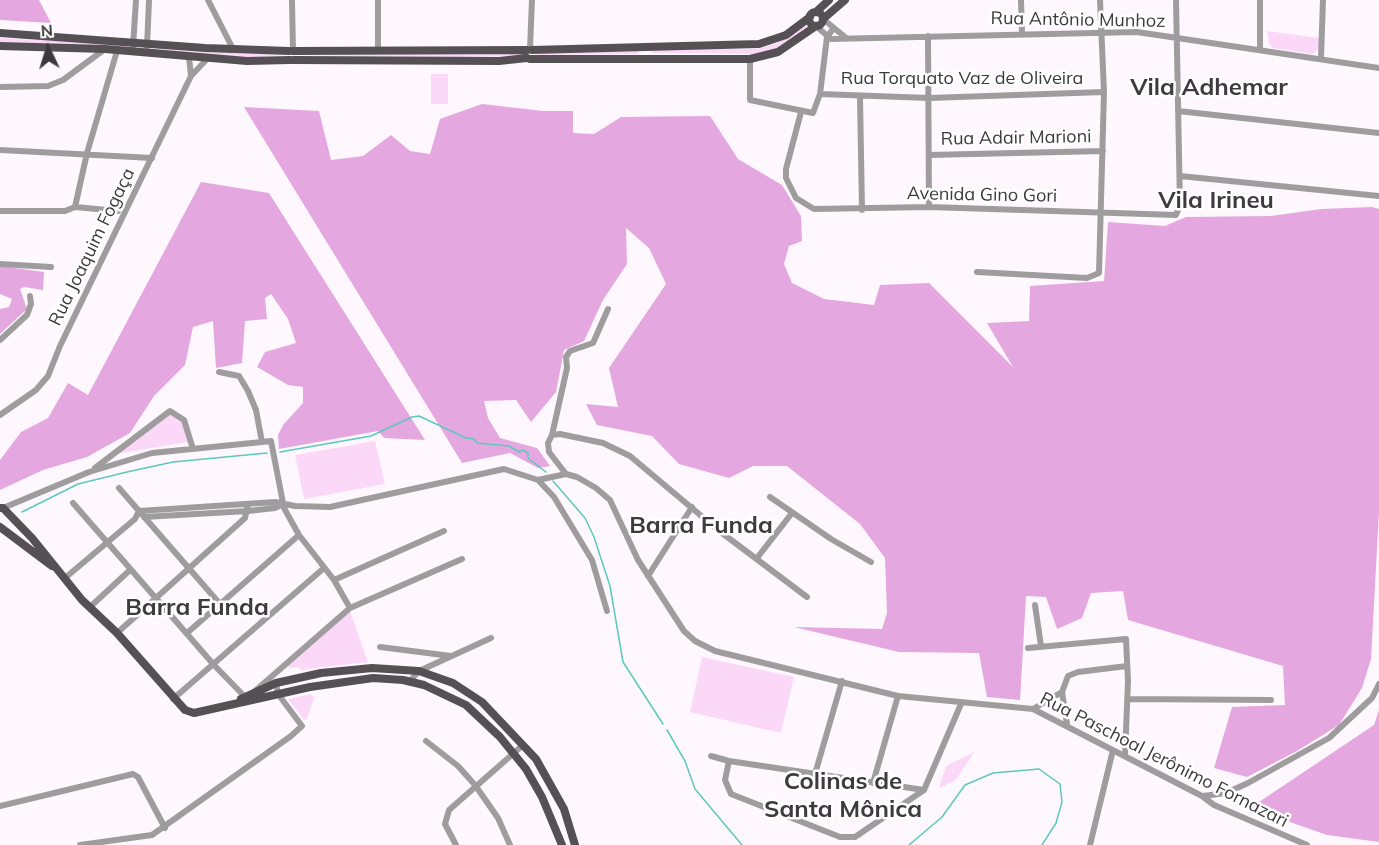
<!DOCTYPE html>
<html>
<head>
<meta charset="utf-8">
<style>
	body { margin:0 }
	#map { position:relative; width:1379px; height:845px; overflow:hidden; background:#fef8fe; font-family:Mulish,sans-serif }
	canvas { display:block }
	.north { position:absolute; left:18px; top:18px; width:60px; height:60px; -webkit-text-stroke:4px #fff; paint-order:stroke; rotate:356deg; font-size:16px; font-weight:700; line-height:24px; text-align:center; color:#3b393b }
	.north::after { content:''; display:block; margin:auto; width:21px; height:27px; background:#3b393b; clip-path:polygon(50% 0,100% 100%,50% 72%,0 100%) }
</style>
</head>
<body>
<div id="map">
<canvas width="1379" height="845"></canvas>
<div class="north">N</div>
</div>
<script>
const g = document.querySelector('canvas').getContext('2d');
g.lineJoin = 'round';
function paint(path, color) { g.fillStyle = color; g.fill(path, 'evenodd'); }
const poly = rows => new Path2D(rows.map(r => 'M' + r).join(''));
function stroke(path, color, width, dash) { g.strokeStyle = color; g.lineWidth = width; g.lineCap = dash ? 'butt' : 'round'; g.setLineDash(dash || []); g.stroke(path); }
function label(font, color, halo, rows, align = 'center') {
  g.font = font + ' Mulish,sans-serif'; g.lineWidth = 5; g.setLineDash([]); g.textBaseline = 'middle'; g.strokeStyle = halo; g.fillStyle = color; for (const [text, x, y, turn = 0] of rows) {
    g.save(); g.translate(x, y); g.rotate((+turn || 0) * Math.PI / 180); g.textAlign = isNaN(turn) ? turn : align; if (halo) g.strokeText(text, 0, 0); g.fillText(text, 0, 0); g.restore();
  }
}
paint(poly([
	[805,25,809,29,777,49,758,54,651,53,653,49,757,49,778,43],
	[1267,31,1319,38,1319,49,1313,54,1272,48,1269,43],
	[0,38,131,45,131,50,0,44],
	[155,48,200,52,285,55,245,58,152,50],
	[638,51,640,52,637,54,537,55,537,53],
	[523,52,521,56,459,57,300,56],
	[431,74,448,74,448,104,431,104],
	[170,414,181,420,188,442,116,454],
	[375,441,385,484,304,499,295,455],
	[350,611,368,662,300,670,299,667,289,668,288,664],
	[702,657,794,677,781,733,690,712],
	[311,694,314,698,307,719,304,720,288,699],
	[974,752,956,780,939,788,946,766]
]), '#fbd8f8');
paint(poly([
	[0,0,39,0,51,23,0,20],
	[482,104,543,111,573,111,573,133,594,134,621,117,710,116,738,159,782,185,801,216,802,241,789,246,784,264,792,283,824,299,874,305,880,285,929,283,1013,367,987,323,1029,321,1030,286,1104,281,1108,222,1165,226,1186,217,1271,216,1321,209,1372,207,1379,209,1379,512,1371,659,1362,688,1339,725,1297,751,1247,777,1214,768,1232,707,1285,705,1283,666,1128,620,1123,591,1091,593,1082,618,1057,629,1046,597,1026,596,1020,700,987,697,979,653,899,652,794,627,882,629,887,613,885,558,860,524,787,466,753,466,729,478,679,464,652,436,597,425,586,404,618,407,609,368,666,284,649,248,626,228,627,264,603,300,584,341,564,350,556,392,531,422,516,400,484,401,488,418,500,438,537,448,550,466,538,468,510,453,462,463,244,107,319,111,331,160,363,156,391,135,410,151,430,154,440,119],
	[201,182,269,193,425,440,384,438,378,431,279,449,278,435,283,425,303,403,303,387,288,385,257,367,265,352,296,343,288,319,271,294,265,298,267,319,245,321,242,363,216,368,213,321,193,327,185,365,154,396,130,433,87,457,43,470,0,490,0,460,21,432,48,418,68,383,88,395],
	[0,266,44,272,43,290,24,287,20,289,27,309,0,334,0,309,9,307,12,299,0,294],
	[1379,710,1379,842,1327,835,1250,808,1374,725]
]), '#e5a7df');
stroke(poly([
	[280,452,371,436,412,417,419,416,466,438,474,439,477,443,509,446,519,452,523,450,528,453,528,458,546,472],
	[553,481,585,518,594,537,610,586,623,662,663,724],
	[22,512,78,484,127,472,173,462,267,453],
	[667,730,685,761,695,789,742,845],
	[909,845,942,817,965,785,993,773,1039,769,1060,784,1062,802,1056,823,1042,845]
]), '#5bc9bd', 1.5);
stroke(poly([
	[208,0,233,49],
	[292,0,293,51],
	[1021,0,1022,33],
	[1260,0,1260,49],
	[823,19,845,37],
	[816,26,831,39,1137,32,1379,68],
	[928,36,929,207],
	[133,47,136,0],
	[147,47,149,0],
	[378,49,378,0],
	[530,49,532,0],
	[189,57,191,76],
	[1321,58,1323,0],
	[750,59,750,100,813,113,820,94,827,37,833,29],
	[0,87,48,86,63,80,105,49],
	[820,94,929,98,1104,92],
	[860,97,862,210],
	[1178,111,1379,133],
	[801,112,786,169,786,178,796,198,814,209,929,207,1176,215,1180,205,1176,0],
	[0,150,152,158],
	[929,155,1103,151],
	[1180,176,1379,196],
	[75,207,87,153,117,51],
	[0,211,65,211,75,207,118,211],
	[0,264,51,267],
	[977,272,1087,278,1099,273,1104,92,1100,0],
	[0,340,27,315,31,304,30,296],
	[219,372,239,376,248,391,256,410,262,442,271,441,284,508,299,535,334,580,350,608],
	[0,415,36,390,48,376,60,346,191,76,207,59],
	[552,435,567,368,566,357,570,351,593,343,608,309],
	[95,468,170,411,184,420,193,449],
	[566,474,549,452,548,443,552,435,560,434,603,443,630,456,718,530,807,597],
	[538,480,554,497,592,560,607,611],
	[119,488,220,604],
	[770,497,831,539,871,562],
	[73,503,214,665,248,700],
	[3,508,89,472,152,453,262,442],
	[144,517,248,511,275,508,283,504],
	[757,558,792,513],
	[648,576,692,507],
	[65,578,135,519,139,511,275,502,295,506,330,507,504,469,538,480,566,474,577,477,596,488,610,500,638,560,684,631,695,641,715,651,898,696,1033,709,1202,796,1214,805,1307,845],
	[334,580,444,531],
	[1035,605,1041,646],
	[90,607,130,570],
	[117,633,245,518,248,504],
	[187,633,299,535],
	[380,647,451,656],
	[1028,648,1126,639,1128,681,1125,756],
	[409,682,419,671,491,638],
	[255,691,350,608,462,559],
	[173,699,324,568],
	[1128,699,1271,700],
	[1033,709,1062,692],
	[1067,724,1062,692,1068,676,1078,672,1127,666],
	[426,741,458,766,475,785,498,818,510,845],
	[711,756,729,761,924,790],
	[729,761,725,780,731,794,840,837,855,837,924,790,961,704],
	[815,774,842,681],
	[873,783,898,696],
	[1203,796,1226,793,1248,783,1329,738,1372,698,1379,684],
	[0,806,133,774,138,777,165,828],
	[80,845,152,835,291,736,302,726,278,694,276,683],
	[456,845,445,824,449,810,523,745],
	[1090,845,1113,750]
]), '#9f9c9e', 6);
stroke(poly([
	[816,12,829,0],
	'809 19a7 7 0 1 1 14 0a7 7 0 1 1-14 0Z',
	[823,19,845,0],
	[0,33,205,48,289,51],
	[0,46,105,49,247,61,290,60],
	[532,50,759,44,786,35,810,17],
	[293,51,527,50],
	[530,59,750,59,778,52,816,26],
	[293,60,499,61,527,58],
	[0,508,3,508,32,538,82,600,117,633,185,710,194,713,310,687,373,678,403,680,424,685,466,705,500,737,526,769,542,797,562,845],
	[0,527,52,566],
	[241,699,276,683,321,673,372,668,419,671,453,683,482,702,536,759,564,809,575,845]
]), '#555054', 8);
label('18px', '#3b393b', '#fff', [
	["Rua Antônio Munhoz",1078,20,1],
	["Rua Torquato Vaz de Oliveira",962,79],
	["Rua Adair Marioni",1016,138,-1],
	["Avenida Gino Gori",982,195,1],
	["Rua Joaquim Fogaça",92,247,-64],
	["Rua Paschoal Jerônimo Fornazari",1164,760,27]
]);
label('bold 24px', '#3f3a3e', '#fff', [
	["Vila Adhemar",1209,88],
	["Vila Irineu",1216,201],
	["Barra Funda",701,526],
	["Barra Funda",197,608],
	["Colinas de",843,782],
	["Santa Mônica",843,810]
]);
</script>
</body>
</html>
